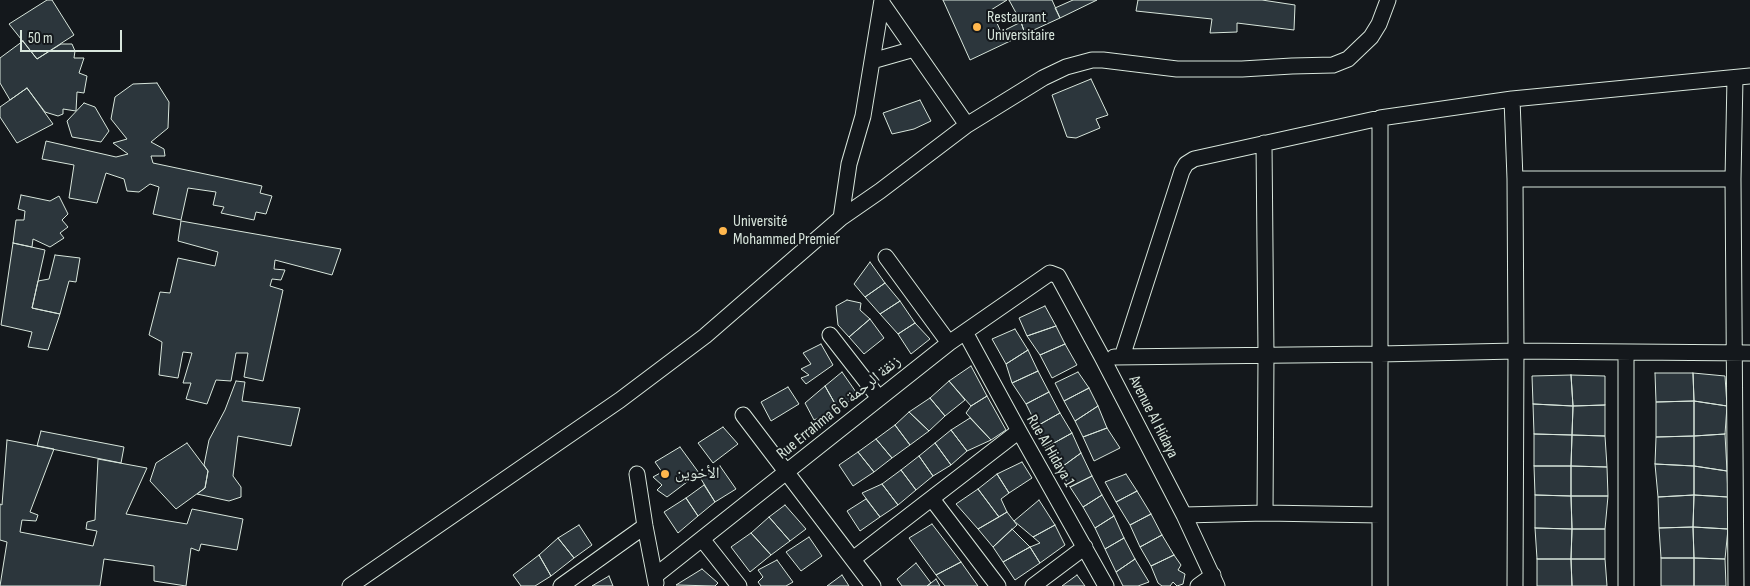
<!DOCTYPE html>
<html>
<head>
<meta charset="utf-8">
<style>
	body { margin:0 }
	#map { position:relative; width:1750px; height:586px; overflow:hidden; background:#14181c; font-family:"Sofia Sans Condensed",sans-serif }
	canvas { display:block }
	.scale { position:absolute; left:20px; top:30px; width:102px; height:22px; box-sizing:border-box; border:2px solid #d8e6dc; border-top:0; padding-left:6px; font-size:15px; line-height:18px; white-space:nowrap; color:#d8e6dc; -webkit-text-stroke:4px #14181c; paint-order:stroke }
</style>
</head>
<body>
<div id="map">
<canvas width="1750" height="586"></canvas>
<div class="scale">50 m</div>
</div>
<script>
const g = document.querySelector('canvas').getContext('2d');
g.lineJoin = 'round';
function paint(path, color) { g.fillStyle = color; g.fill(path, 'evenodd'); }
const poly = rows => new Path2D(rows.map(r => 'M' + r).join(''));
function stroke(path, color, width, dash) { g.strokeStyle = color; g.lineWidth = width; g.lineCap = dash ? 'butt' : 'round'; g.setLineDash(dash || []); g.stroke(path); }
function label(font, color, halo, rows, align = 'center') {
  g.font = font + ' "Sofia Sans Condensed","Noto Naskh Arabic",sans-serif'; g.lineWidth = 4; g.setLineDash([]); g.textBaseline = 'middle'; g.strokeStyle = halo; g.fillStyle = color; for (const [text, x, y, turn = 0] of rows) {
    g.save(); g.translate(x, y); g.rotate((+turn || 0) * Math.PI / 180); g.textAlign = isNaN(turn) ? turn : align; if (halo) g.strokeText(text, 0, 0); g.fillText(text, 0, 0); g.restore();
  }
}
const building = poly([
	[47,0,52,0,74,35,37,59,9,24,47,0],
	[943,0,1007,0,991,10,1001,32,1021,22,1025,34,970,60,943,0],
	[1009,0,1052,0,1060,18,1025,34,1021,22,1009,0],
	[1073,0,1097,0,1060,18,1055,8,1073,0],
	[1138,0,1262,0,1295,5,1294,30,1237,23,1237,32,1210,33,1212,19,1136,11,1138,0],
	[23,41,37,59,61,44,72,44,75,51,74,58,84,58,79,73,87,76,84,93,77,92,76,111,63,109,63,114,58,116,45,112,27,88,10,100,0,83,0,58,23,41],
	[1091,79,1108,115,1096,119,1100,128,1076,138,1067,137,1052,95,1091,79],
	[157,83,169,102,168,128,151,142,164,149,165,156,151,156,153,163,262,186,260,193,272,196,266,214,256,212,254,220,221,213,224,207,213,205,216,192,188,188,181,220,153,214,159,187,150,184,139,192,127,191,124,179,106,173,97,203,69,198,74,165,42,159,46,141,116,157,128,154,113,143,127,139,111,119,115,97,133,84,157,83],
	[27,88,53,124,17,143,0,117,0,107,27,88],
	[920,100,931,121,914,129,892,134,883,113,920,100],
	[84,103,95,107,109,131,101,142,72,137,67,121,84,103],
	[21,195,50,201,59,196,68,214,62,220,68,227,60,233,64,238,50,247,33,239,32,247,13,243,16,220,24,220,25,211,18,209,21,195],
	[181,221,341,249,332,275,275,260,274,269,285,270,281,280,272,279,270,286,283,290,263,381,244,377,248,353,236,353,231,381,216,380,207,404,186,399,191,383,183,383,192,353,183,352,178,378,159,375,162,342,149,335,160,292,170,293,178,258,215,266,218,252,178,241,181,221],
	[13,243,45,250,32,308,60,314,48,350,28,347,32,332,1,325,13,243],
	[55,255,80,258,76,282,69,281,60,314,32,308,38,281,49,279,55,255],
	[870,262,885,283,865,297,854,284,870,262],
	[885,283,900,301,880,314,865,297,885,283],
	[847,300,861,303,860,310,870,319,849,337,838,325,836,306,847,300],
	[900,301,915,323,898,334,880,314,900,301],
	[1045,306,1056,326,1027,336,1019,318,1045,306],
	[870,319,884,338,864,354,849,337,870,319],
	[915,323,930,339,911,354,898,334,915,323],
	[1056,326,1065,344,1040,355,1027,336,1056,326],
	[1015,329,1028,350,1006,364,992,339,1015,329],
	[821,344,833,365,806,384,801,378,809,375,801,369,811,364,803,353,821,344],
	[1065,344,1077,365,1052,378,1040,355,1065,344],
	[1028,350,1038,371,1012,383,1006,364,1028,350],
	[971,366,987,396,971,406,949,381,971,366],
	[1038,371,1049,392,1026,404,1012,383,1038,371],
	[842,372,858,395,838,409,825,386,842,372],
	[1078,372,1089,388,1064,401,1055,383,1078,372],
	[1655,373,1693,373,1694,401,1656,402,1655,373],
	[1693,373,1725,376,1727,406,1694,401,1693,373],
	[1571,375,1605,376,1605,405,1573,406,1571,375],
	[1571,375,1573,406,1533,404,1532,376,1571,375],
	[236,381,245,382,242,401,300,408,291,446,238,436,233,476,241,487,241,497,229,501,197,494,205,488,208,471,204,465,209,440,225,410,236,381],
	[949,381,965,400,945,416,930,398,949,381],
	[825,386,838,409,814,420,805,403,825,386],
	[788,387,799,404,771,421,761,402,788,387],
	[1089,388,1098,406,1075,421,1064,401,1089,388],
	[1049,392,1060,413,1037,426,1026,404,1049,392],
	[987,396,1006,430,991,440,966,413,971,406,987,396],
	[930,398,945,416,929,431,909,412,930,398],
	[1694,401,1727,406,1725,434,1694,436,1694,401],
	[1694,401,1694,436,1656,437,1656,402,1694,401],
	[1533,404,1573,406,1572,435,1534,434,1533,404],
	[1605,405,1605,436,1572,435,1573,406,1605,405],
	[1098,406,1107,428,1083,437,1075,421,1098,406],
	[909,412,929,431,910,445,895,425,909,412],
	[1060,413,1072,433,1045,448,1037,426,1060,413],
	[970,418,991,440,967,451,951,430,970,418],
	[895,425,910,445,892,458,876,439,895,425],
	[723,427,738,444,713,463,698,443,723,427],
	[1107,428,1120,448,1094,461,1083,437,1107,428],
	[951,430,967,451,951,465,935,443,951,430],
	[41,431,124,447,121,463,37,446,41,431],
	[1072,433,1081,453,1059,469,1045,448,1072,433],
	[1534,434,1572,435,1571,466,1534,466,1534,434],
	[1725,434,1727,471,1694,466,1694,436,1725,434],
	[1572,435,1605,436,1607,467,1571,466,1572,435],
	[1694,436,1694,466,1655,464,1656,437,1694,436],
	[876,439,892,458,874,472,858,452,876,439],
	[7,440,54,449,30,512,38,515,36,521,22,520,20,532,93,546,97,531,86,529,87,522,95,520,98,459,147,468,126,514,187,524,192,509,243,519,237,550,201,544,199,551,191,548,186,586,154,581,154,566,104,559,100,586,0,586,7,542,0,540,0,504,2,505,7,440],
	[187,443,208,471,205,488,176,509,150,481,156,463,187,443],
	[935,443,951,465,933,476,919,456,935,443],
	[680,447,699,473,667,497,657,490,662,485,653,477,662,472,655,462,680,447],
	[858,452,874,472,853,486,839,465,858,452],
	[1081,453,1092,476,1070,487,1059,469,1081,453],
	[919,456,933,476,916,490,901,470,919,456],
	[1022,462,1032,478,1009,493,997,474,1022,462],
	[1655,464,1694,466,1694,495,1658,497,1655,464],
	[720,466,736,489,715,502,701,479,720,466],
	[1534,466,1571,466,1571,496,1535,495,1534,466],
	[1571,466,1607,467,1608,496,1571,496,1571,466],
	[1694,466,1727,471,1728,497,1694,495,1694,466],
	[901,470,916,490,898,505,882,484,901,470],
	[997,474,1009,493,1001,499,1007,512,999,517,978,489,997,474],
	[1126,474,1137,491,1116,502,1105,482,1126,474],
	[1092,476,1102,495,1083,507,1070,487,1092,476],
	[882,484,898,505,880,517,862,493,882,484],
	[704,485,715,502,698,516,686,498,704,485],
	[978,489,999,517,978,529,956,504,978,489],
	[1137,491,1151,514,1130,525,1116,502,1137,491],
	[1102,495,1114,516,1095,528,1083,507,1102,495],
	[1535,495,1571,496,1572,529,1535,528,1535,495],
	[1694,495,1728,497,1728,529,1693,527,1694,495],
	[1694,495,1693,527,1659,528,1658,497,1694,495],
	[1571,496,1608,496,1605,529,1572,529,1571,496],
	[686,498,698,516,678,533,664,512,686,498],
	[866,499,880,517,860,531,847,511,866,499],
	[1039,500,1055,525,1033,537,1014,521,1039,500],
	[785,505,806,529,790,541,769,517,785,505],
	[1007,512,1017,525,993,547,978,529,1007,512],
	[1151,514,1162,535,1140,547,1130,525,1151,514],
	[1114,516,1124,538,1105,549,1095,528,1114,516],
	[769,517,790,541,771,555,751,533,769,517],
	[932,524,961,562,936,575,909,538,932,524],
	[579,525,592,545,574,558,558,538,579,525],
	[1055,525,1065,545,1040,563,1030,547,1040,543,1033,537,1055,525],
	[1693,527,1694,558,1661,558,1659,528,1693,527],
	[1693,527,1728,529,1725,559,1694,558,1693,527],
	[1535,528,1572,529,1571,559,1537,559,1535,528],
	[1012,529,1030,547,1003,562,993,547,1012,529],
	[1572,529,1605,529,1605,559,1571,559,1572,529],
	[751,533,771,555,750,572,731,547,751,533],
	[1162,535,1174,555,1151,566,1140,547,1162,535],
	[809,537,822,556,801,571,786,552,809,537],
	[558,538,574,558,551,576,539,555,558,538],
	[1124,538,1135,559,1116,572,1105,549,1124,538],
	[1030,547,1040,563,1015,580,1003,562,1030,547],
	[539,555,551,576,535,586,521,586,513,575,539,555],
	[1174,555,1181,565,1178,570,1185,574,1183,584,1177,586,1173,582,1170,586,1162,586,1158,583,1151,566,1174,555],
	[1661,558,1694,558,1694,586,1661,586,1661,558],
	[1694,558,1725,559,1726,586,1694,586,1694,558],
	[1135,559,1149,582,1138,586,1123,586,1116,572,1135,559],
	[1537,559,1571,559,1572,586,1537,586,1537,559],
	[1571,559,1605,559,1607,586,1572,586,1571,559],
	[777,560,793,582,786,586,761,586,758,582,763,577,758,570,777,560],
	[961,562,978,586,945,586,936,575,961,562],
	[916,563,931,583,927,586,902,586,897,579,916,563],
	[702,569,718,583,715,586,676,585,702,569],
	[842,575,849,586,827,586,842,575],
	[1077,575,1085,586,1062,586,1077,575],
	[609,576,613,586,592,586,609,576],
	[936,579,940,586,927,586,931,583,936,579]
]);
paint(building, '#2c363c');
stroke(building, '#d8e6dc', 1);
const minor = poly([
	[882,3,967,125],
	[872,61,914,49],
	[1735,78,1733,179,1736,586],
	[1512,99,1515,179,1516,351,1515,586],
	[1380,118,1380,586],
	[1264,143,1266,355,1265,513],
	[1515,179,1733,179],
	[841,218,849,164,863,116,882,0],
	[886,257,949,343],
	[965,332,1019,431,1106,586],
	[830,335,879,398],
	[1114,357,1380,354,1516,351,1750,353],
	[1122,357,1182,171,1186,164,1194,159,1380,118,1512,99,1750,76],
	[743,415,873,586],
	[637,474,645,526,656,583],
	[932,499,998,586],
	[1184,515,1265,513,1380,515],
	[702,539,739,586],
	[853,559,1019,431],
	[655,576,949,343,1050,273,1058,276,1102,357,1184,515,1217,586],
	[350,586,620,400,705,336,841,218,880,191,967,125,1043,78,1066,67,1092,60,1103,60,1177,69,1242,69,1292,66,1333,65,1348,59,1371,37,1379,24,1388,0],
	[561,586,645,526],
	[1033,586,1085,547],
	[1198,586,1213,575],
	[1626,586,1626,352]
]);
stroke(minor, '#d8e6dc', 17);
stroke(minor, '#14181c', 15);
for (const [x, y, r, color] of [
	[977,27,5,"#ffb74d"],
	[723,231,5,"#ffb74d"],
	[665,474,5,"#ffb74d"]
]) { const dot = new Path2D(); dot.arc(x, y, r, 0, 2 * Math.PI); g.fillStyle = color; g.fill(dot); stroke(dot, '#14181c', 2); }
label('16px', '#d8e6dc', '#14181c', [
	["Restaurant",987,18],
	["Universitaire",987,36],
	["Université",733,222],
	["Mohammed Premier",733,240],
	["الأخوين",675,474]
], 'left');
label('16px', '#d8e6dc', '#14181c', [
	["Rue Errahma 6 6 زنقة الرحمة",839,408,-39],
	["Avenue Al Hidaya",1153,417,63],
	["Rue Al Hidaya 1",1050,451,60]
]);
</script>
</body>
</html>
